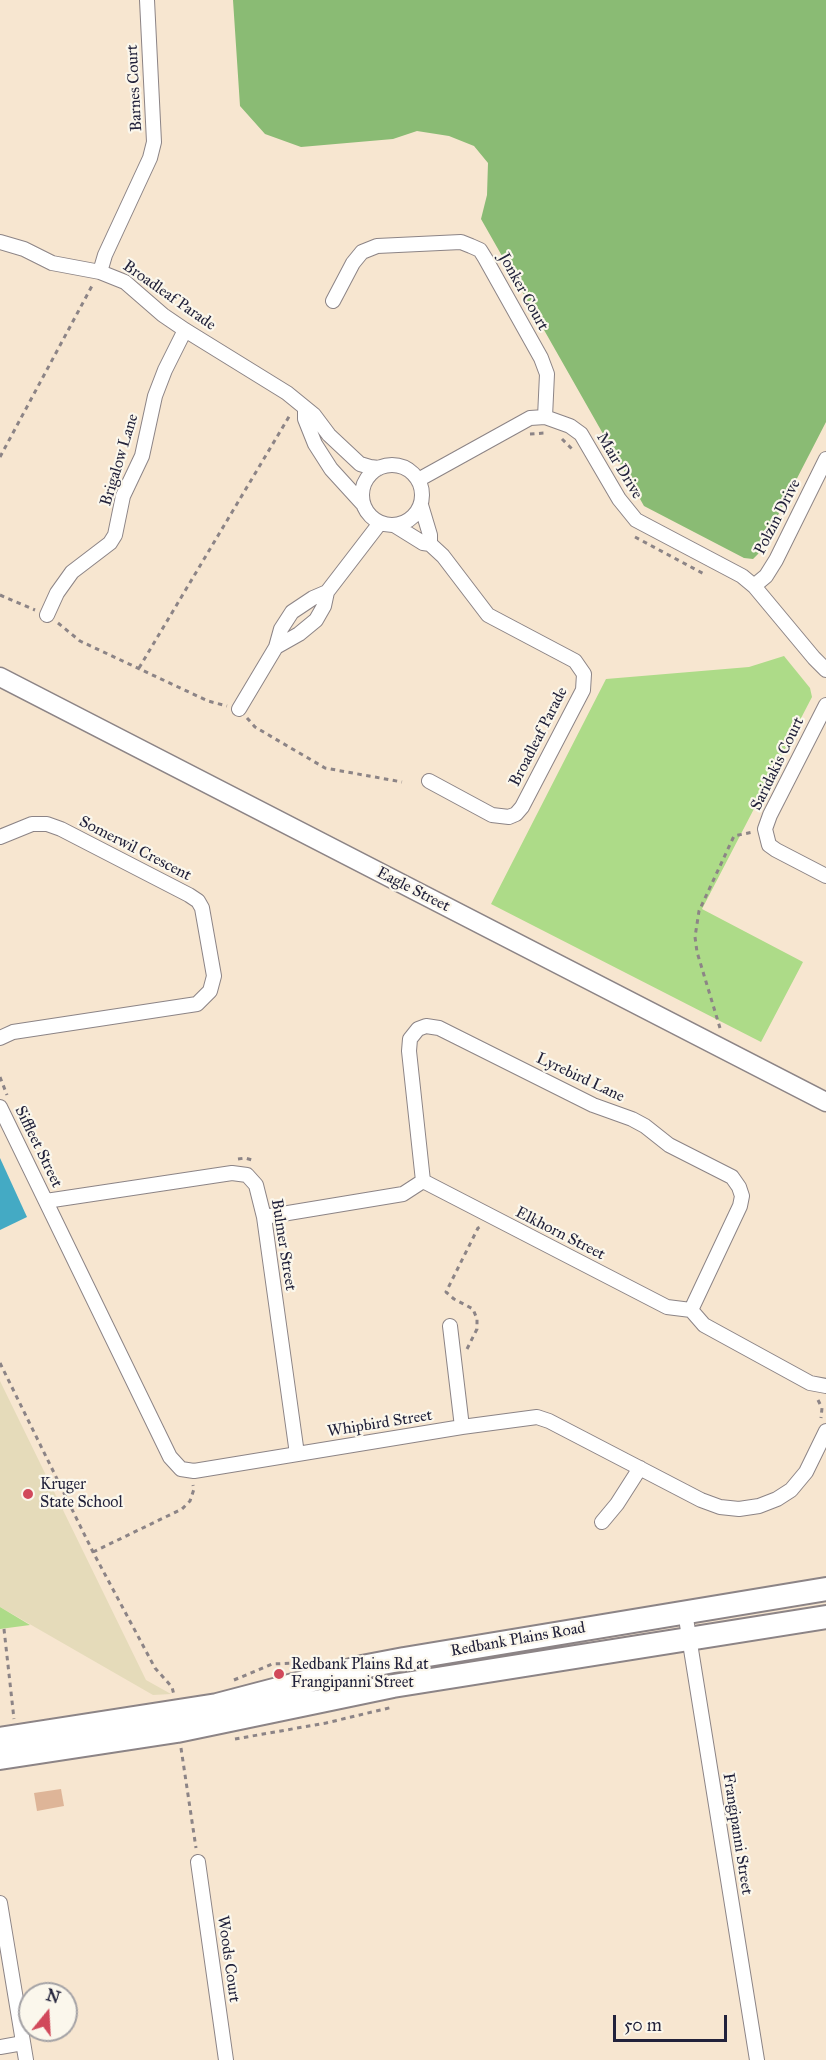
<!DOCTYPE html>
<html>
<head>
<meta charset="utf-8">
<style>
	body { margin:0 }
	#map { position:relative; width:826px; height:2060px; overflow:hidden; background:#f7e6d0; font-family:"IM FELL Great Primer",serif }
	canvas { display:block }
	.north { position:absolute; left:18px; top:1982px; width:60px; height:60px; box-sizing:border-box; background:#fbf7ec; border:2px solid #a4a2a5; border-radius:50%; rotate:18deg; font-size:16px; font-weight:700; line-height:24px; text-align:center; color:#22223b }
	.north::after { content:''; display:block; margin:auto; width:21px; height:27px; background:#d1495b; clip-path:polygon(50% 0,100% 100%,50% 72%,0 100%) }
	.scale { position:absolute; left:613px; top:2015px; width:114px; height:27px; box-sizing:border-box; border:3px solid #22223b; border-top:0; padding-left:8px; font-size:18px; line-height:21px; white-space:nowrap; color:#22223b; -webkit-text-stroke:4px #fbf7ec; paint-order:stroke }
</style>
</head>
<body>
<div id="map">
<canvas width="826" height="2060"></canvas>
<div class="north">N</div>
<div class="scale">50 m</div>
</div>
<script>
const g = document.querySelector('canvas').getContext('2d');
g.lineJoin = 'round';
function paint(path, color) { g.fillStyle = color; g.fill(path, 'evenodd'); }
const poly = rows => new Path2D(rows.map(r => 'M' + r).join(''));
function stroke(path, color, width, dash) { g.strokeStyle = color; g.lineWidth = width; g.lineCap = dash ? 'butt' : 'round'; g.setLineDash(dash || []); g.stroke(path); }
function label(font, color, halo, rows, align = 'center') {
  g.font = font + ' "IM FELL Great Primer",serif'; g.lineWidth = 4.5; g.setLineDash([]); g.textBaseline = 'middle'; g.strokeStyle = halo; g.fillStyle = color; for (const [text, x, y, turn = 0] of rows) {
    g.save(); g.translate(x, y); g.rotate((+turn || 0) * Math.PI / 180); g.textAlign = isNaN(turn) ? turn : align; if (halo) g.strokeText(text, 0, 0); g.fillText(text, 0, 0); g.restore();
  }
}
paint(poly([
	[0,1381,146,1680,171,1694,153,1695,0,1607]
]), '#e5dbba');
paint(poly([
	[784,656,810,688,812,697,702,909,803,962,761,1042,491,904,606,679,749,667],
	[0,1607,30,1625,0,1629]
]), '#addb88');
paint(poly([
	[233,0,826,0,826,422,758,554,753,559,744,558,644,506,481,219,487,195,488,163,474,146,449,136,417,131,393,139,301,147,265,134,240,106]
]), '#8abb74');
paint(poly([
	[0,1158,27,1217,0,1230]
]), '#44aac4');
paint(poly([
	[61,1789,64,1806,37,1811,34,1793]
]), '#deb598');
const minor = poly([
	[0,242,24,249,52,263,100,272,125,282,163,315,185,330,287,393,314,415,329,435,360,464,370,467,379,468],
	[100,272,105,255,150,158,154,142,147,0],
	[333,301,353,263,362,252,377,246,461,242,471,246,480,250,485,258,541,358,547,374,545,417],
	[305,409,305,419,315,444,331,469,362,503],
	'362 495a30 30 0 1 1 60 0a30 30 0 1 1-60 0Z',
	[418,480,530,418,545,417,570,426,581,434,619,499,636,520,742,576,754,586,814,658,826,670],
	[421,505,430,535,430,544],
	[394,525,423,543,430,544,443,556,488,615,575,661,584,674,583,690,522,807,516,814,509,817,492,815,429,781],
	[754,586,766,576,776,560,826,459],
	[47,615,57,593,72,572,110,543,115,535,123,496,142,456,155,396,165,370,185,330],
	[276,647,299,634,316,620,324,606,327,592,380,523],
	[826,705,770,815,765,829,769,845,776,850,826,876],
	[239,709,276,647,281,629,292,612,313,598,327,592],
	[0,837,32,824,47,824,61,829,189,895,198,901,202,908,214,976,210,991,197,1004,13,1032,0,1038],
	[0,1107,170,1457,181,1469,194,1471,462,1427,537,1417,549,1421,701,1500,720,1507,739,1509,759,1506,777,1499,791,1490,806,1472,826,1431],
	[423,1181,409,1051,410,1039,418,1029,426,1026,439,1028,593,1105,632,1119,645,1126,669,1145,732,1177,739,1187,742,1196,740,1206,691,1310],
	[46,1201,232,1173,247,1175,256,1185,264,1217,297,1454],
	[264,1217,403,1194,423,1181,667,1307,691,1310,704,1325,810,1383,826,1386],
	[450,1326,462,1427],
	[602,1522,617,1504,640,1468],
	[685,1612,757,2060],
	[198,1862,226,2060],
	[0,1903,26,2060],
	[0,2047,23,2043]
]);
const tertiary = poly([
	[0,677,826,1102]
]);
const primary = poly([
	[0,1739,217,1705,362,1667,404,1659,826,1589],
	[0,1758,177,1731,393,1686,826,1617]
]);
stroke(minor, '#8c8486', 16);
stroke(tertiary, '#8c8486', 21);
stroke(primary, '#8c8486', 26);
stroke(poly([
	[530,434,545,433],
	[562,439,572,449],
	[0,457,93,284],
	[635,537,706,575],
	[0,595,35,610],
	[58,623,80,641,208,701,227,706],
	[139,668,290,415],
	[247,718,255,727,325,768,402,782],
	[720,1028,697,952,695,937,699,911,734,836,753,832],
	[0,1077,7,1095],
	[238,1159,245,1158,252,1160],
	[467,1349,477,1329,477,1319,473,1309,454,1299,446,1292,478,1228,482,1226],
	[0,1363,93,1552,155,1668,172,1687,174,1695],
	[818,1400,822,1408,821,1418],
	[93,1552,182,1509,190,1501,194,1489,193,1485],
	[4,1629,14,1719],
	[234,1680,272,1664,299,1663],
	[235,1739,326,1723,393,1707],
	[181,1748,196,1848]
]), '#8c8486', 3, [4.5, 4.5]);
stroke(minor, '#fff', 14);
stroke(tertiary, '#fff', 18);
stroke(primary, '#fff', 22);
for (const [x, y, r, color] of [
	[28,1494,6,"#d1495b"],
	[279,1674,6,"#d1495b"]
]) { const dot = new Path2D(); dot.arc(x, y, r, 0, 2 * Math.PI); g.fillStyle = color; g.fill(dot); stroke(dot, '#fbf7ec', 2); }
label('16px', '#22223b', '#fbf7ec', [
	["Barnes Court",135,88,-93],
	["Jonker Court",523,292,61],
	["Broadleaf Parade",169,296,35],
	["Brigalow Lane",120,460,-73],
	["Mair Drive",619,466,59],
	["Polzin Drive",778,517,-63],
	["Broadleaf Parade",539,737,-63],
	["Saridakis Court",778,764,-64],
	["Somerwil Crescent",135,849,27],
	["Eagle Street",413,890,27],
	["Lyrebird Lane",580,1078,25],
	["Siffleet Street",38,1147,64],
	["Elkhorn Street",560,1234,27],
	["Bulmer Street",283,1245,81],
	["Whipbird Street",380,1424,-9],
	["Redbank Plains Road",518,1640,-10],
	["Frangipanni Street",737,1834,81],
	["Woods Court",228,1959,82]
]);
label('16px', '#22223b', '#fbf7ec', [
	["Kruger",40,1485],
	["State School",40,1503],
	["Redbank Plains Rd at",291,1665],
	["Frangipanni Street",291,1683]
], 'left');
</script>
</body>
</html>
